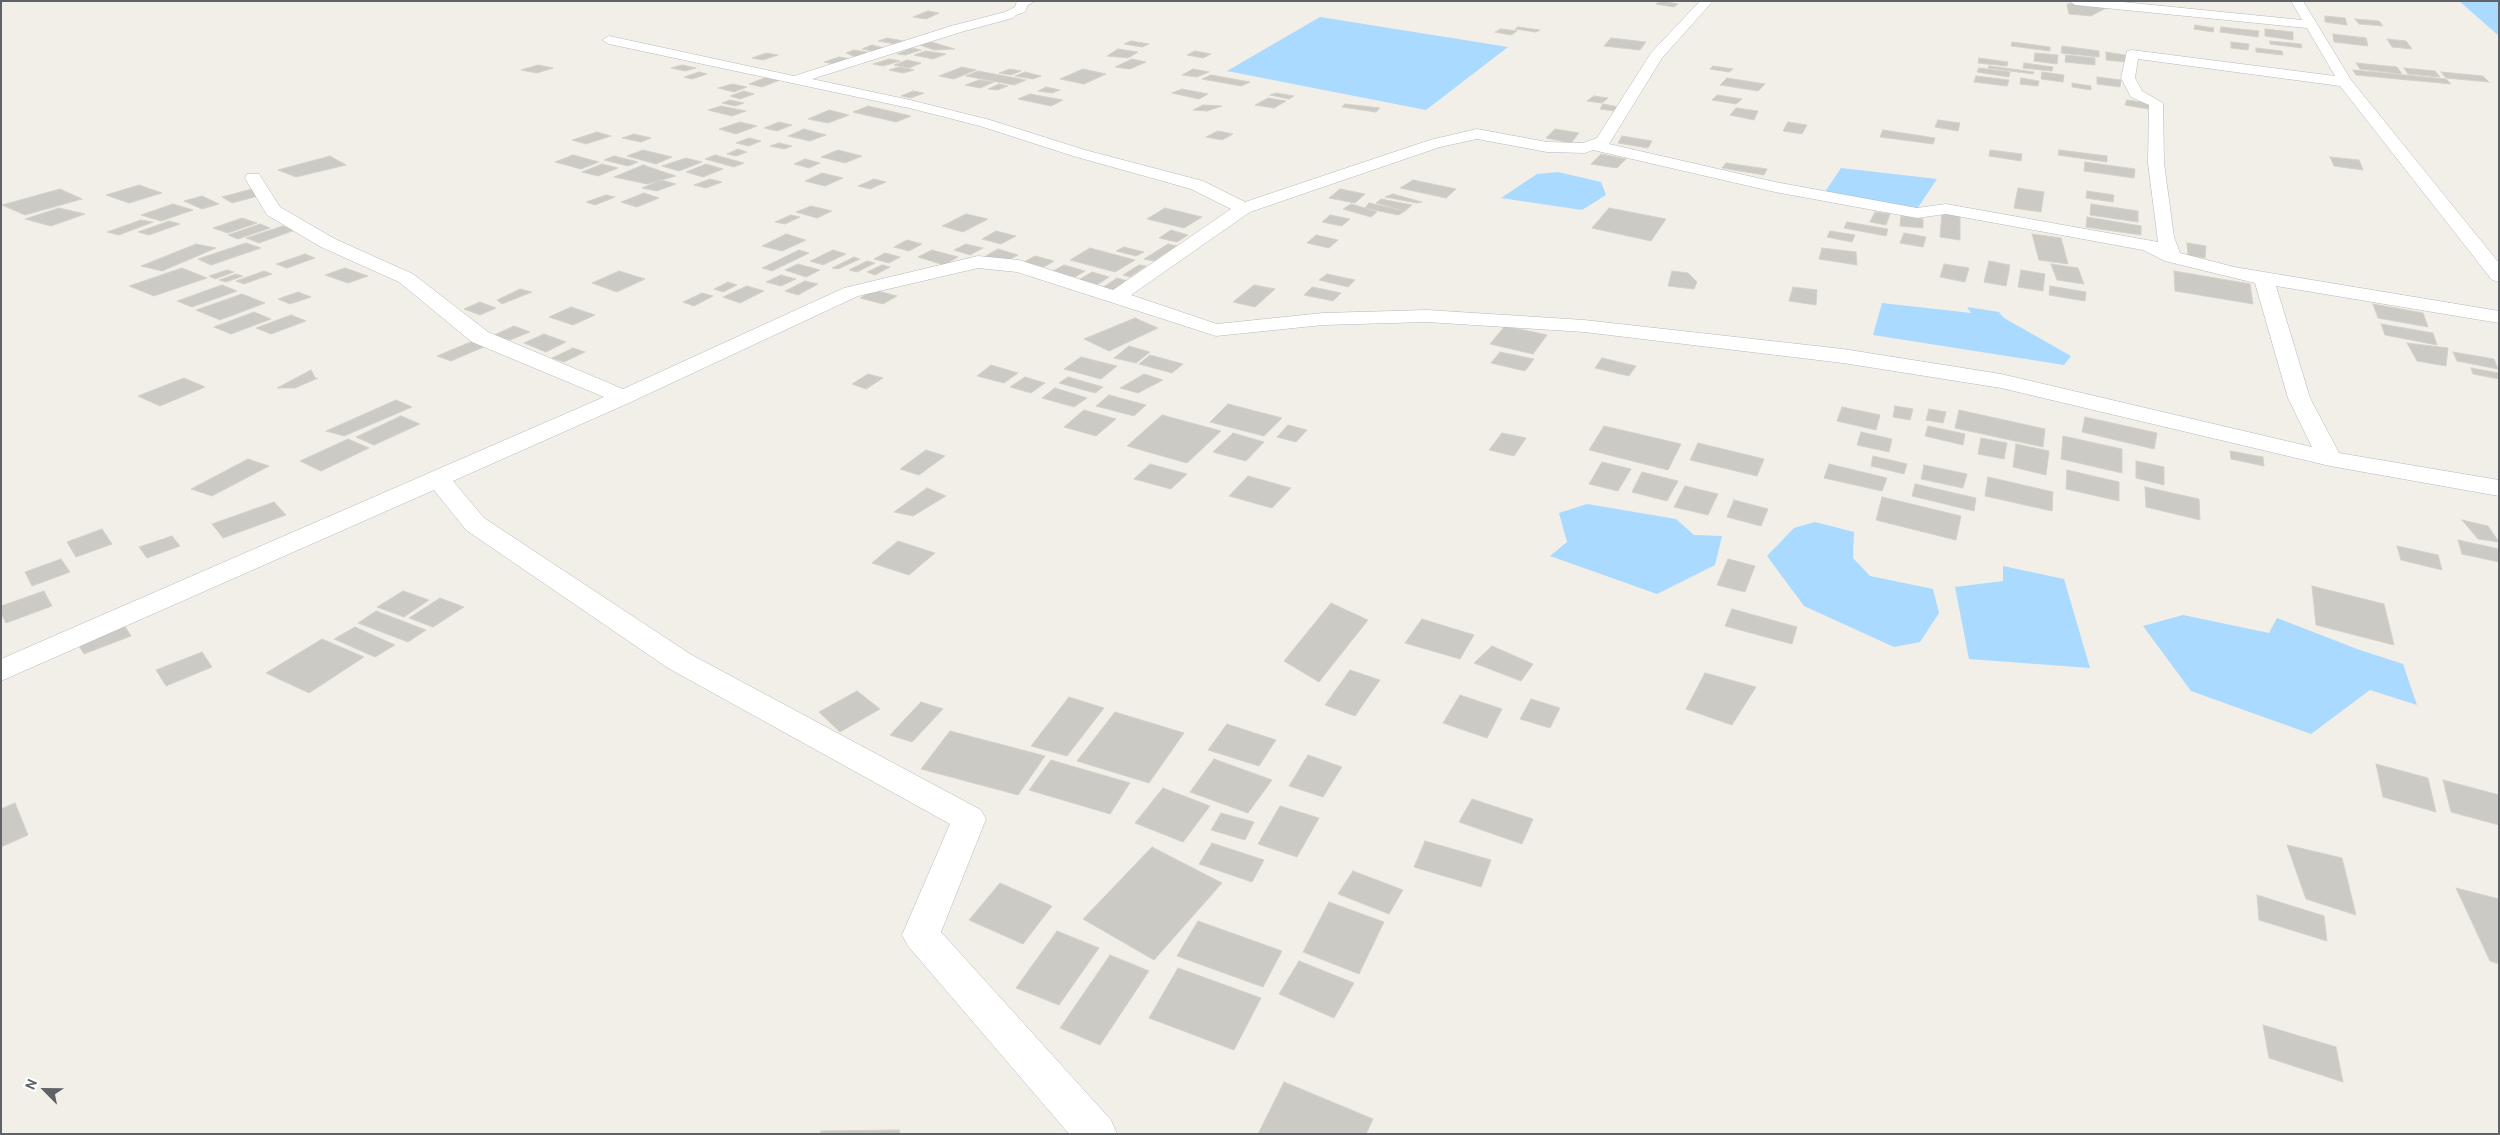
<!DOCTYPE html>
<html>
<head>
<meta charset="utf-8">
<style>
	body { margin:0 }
	#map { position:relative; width:2500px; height:1135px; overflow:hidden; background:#f1efe8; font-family:Cabin,sans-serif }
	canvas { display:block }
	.frame { position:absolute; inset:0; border:2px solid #5f6368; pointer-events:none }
	.north { position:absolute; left:20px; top:1065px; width:50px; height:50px; -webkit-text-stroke:4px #fff; paint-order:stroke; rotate:293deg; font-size:14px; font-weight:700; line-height:20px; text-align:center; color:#5f6368 }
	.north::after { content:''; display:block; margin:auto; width:18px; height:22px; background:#5f6368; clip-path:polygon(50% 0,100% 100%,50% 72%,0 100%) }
</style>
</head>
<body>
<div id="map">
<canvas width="2500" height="1135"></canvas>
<div class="frame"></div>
<div class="north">N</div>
</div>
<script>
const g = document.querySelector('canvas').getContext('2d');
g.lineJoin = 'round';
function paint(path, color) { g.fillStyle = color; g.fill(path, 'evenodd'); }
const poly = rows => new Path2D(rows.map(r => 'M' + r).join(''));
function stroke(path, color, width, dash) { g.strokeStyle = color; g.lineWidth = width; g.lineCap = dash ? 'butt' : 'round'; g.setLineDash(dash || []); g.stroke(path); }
paint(poly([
	[2459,1,2499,1,2499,36],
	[1320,17,1508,47,1426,110,1227,71],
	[1841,168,1937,179,1917,209,1825,192],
	[1558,172,1601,182,1606,195,1582,210,1501,198,1537,174],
	[1882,303,1971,313,1967,307,1999,312,2004,318,2071,356,2064,365,1873,335],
	[1587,504,1676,519,1694,535,1722,536,1715,565,1657,594,1550,556,1567,542,1559,513],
	[1815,522,1854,532,1853,558,1870,576,1933,589,1939,613,1920,642,1894,647,1804,606,1767,556,1794,528],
	[2003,566,2064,579,2090,668,1969,659,1955,587,2003,581],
	[2183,615,2269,633,2277,618,2357,649,2403,664,2417,705,2370,690,2311,734,2191,691,2143,626]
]), '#aadaff');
const building = poly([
	[1661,1,1678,4,1674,7,1656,4,1661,1],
	[2080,3,2106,8,2091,16,2069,14,2067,4,2080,3],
	[928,11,939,13,926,19,913,17,928,11],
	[2325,16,2345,18,2347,25,2325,22,2325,16],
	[2355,19,2379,21,2383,26,2359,24,2355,19],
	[2195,25,2214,28,2213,32,2194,29,2195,25],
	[1518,27,1540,30,1536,32,1515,29,1518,27],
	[2221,27,2259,31,2258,37,2220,32,2221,27],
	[1501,29,1517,31,1511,35,1495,32,1501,29],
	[2265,29,2293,32,2293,40,2265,36,2265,29],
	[2333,34,2366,38,2368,46,2334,42,2333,34],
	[887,38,909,42,902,45,878,41,887,38],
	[1611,38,1646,42,1640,50,1604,46,1611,38],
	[2387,39,2406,41,2412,49,2392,47,2387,39],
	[1131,41,1149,44,1142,47,1124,44,1131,41],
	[2270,41,2301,44,2302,48,2270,44,2270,41],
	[931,42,955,49,934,50,920,45,931,42],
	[2012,42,2050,47,2050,51,2011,46,2012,42],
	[2231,42,2249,44,2248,50,2231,48,2231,42],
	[872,45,880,47,887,48,876,52,862,49,872,45],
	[2062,46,2099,51,2099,57,2061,53,2062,46],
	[912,48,921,50,905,55,897,54,912,48],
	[2256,48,2282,51,2283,55,2256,52,2256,48],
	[1118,49,1138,52,1128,58,1107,56,1118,49],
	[854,50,872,53,860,59,846,53,854,50],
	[926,51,946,54,933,59,914,55,926,51],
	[1195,51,1211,54,1203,58,1187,55,1195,51],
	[2106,52,2125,55,2125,62,2106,60,2106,52],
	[766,53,778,55,763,60,752,58,766,53],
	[2035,53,2058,55,2057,64,2034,61,2035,53],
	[2066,55,2095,58,2095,65,2065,62,2066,55],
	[839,57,850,59,834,64,824,62,839,57],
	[1979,58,2008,62,2007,66,1978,63,1979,58],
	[889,59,900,61,883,66,873,64,889,59],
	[1132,59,1146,62,1130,69,1115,67,1132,59],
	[907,60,921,63,909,68,894,65,907,60],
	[2024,63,2053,67,2052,71,2023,68,2024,63],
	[2356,63,2397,67,2402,74,2360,69,2356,63],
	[538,65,553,68,537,73,521,70,538,65],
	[682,65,696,68,685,71,671,68,682,65],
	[1713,66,1733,69,1729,72,1710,69,1713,66],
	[1989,66,2034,72,2033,74,1988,68,1989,66],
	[899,67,914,70,903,73,889,70,899,67],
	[962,67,976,70,954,79,939,76,962,67],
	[1979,68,2010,72,2009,77,1977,72,1979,68],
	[2404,68,2435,71,2440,77,2408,74,2404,68],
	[1010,69,1021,71,1011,75,999,73,1010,69],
	[1083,69,1106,74,1084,84,1060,79,1083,69],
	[1193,69,1209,72,1197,77,1182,75,1193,69],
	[2353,70,2446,79,2451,84,2356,75,2353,70],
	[978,71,1026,80,1014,85,966,76,978,71],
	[699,72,707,74,692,79,684,77,699,72],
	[1025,72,1041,76,1033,79,1015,76,1025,72],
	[2042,72,2064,75,2063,82,2041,79,2042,72],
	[2441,72,2483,76,2489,82,2446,78,2441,72],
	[1211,75,1250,82,1241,86,1202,79,1211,75],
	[1976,76,2009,80,2007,86,1974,82,1976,76],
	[767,77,780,80,762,87,749,84,767,77],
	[2097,77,2121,80,2120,87,2097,84,2097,77],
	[1727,78,1765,84,1758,91,1720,85,1727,78],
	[2021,78,2039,81,2038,86,2020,84,2021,78],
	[979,80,994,82,980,88,965,85,979,80],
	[2072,83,2091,86,2091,90,2072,87,2072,83],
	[732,84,747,87,734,92,718,88,732,84],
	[999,84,1008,86,997,90,988,89,999,84],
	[1046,87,1060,90,1052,93,1038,91,1046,87],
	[1182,89,1208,94,1199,99,1172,93,1182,89],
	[744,91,754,94,740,99,730,96,744,91],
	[913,91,924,93,911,98,901,96,913,91],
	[1276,93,1294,96,1289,99,1270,95,1276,93],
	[1030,94,1063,100,1051,106,1018,99,1030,94],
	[1717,95,1742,99,1736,104,1712,100,1717,95],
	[1594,96,1608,98,1602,103,1587,101,1594,96],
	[1268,98,1286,101,1274,108,1255,105,1268,98],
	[730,100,744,103,735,106,722,103,730,100],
	[2127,100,2149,103,2148,109,2125,105,2127,100],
	[1345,104,1380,108,1376,112,1342,107,1345,104],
	[1603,104,1619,107,1615,111,1600,109,1603,104],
	[1203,105,1222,106,1207,111,1193,110,1203,105],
	[721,106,746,111,732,116,708,110,721,106],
	[868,106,911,116,896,122,853,112,868,106],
	[1736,108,1758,111,1754,120,1730,115,1736,108],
	[829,110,849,115,828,123,808,119,829,110],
	[1938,120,1960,123,1958,131,1935,127,1938,120],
	[740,122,757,126,736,134,719,129,740,122],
	[779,122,792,125,777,131,764,128,779,122],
	[1788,122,1807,125,1802,134,1783,131,1788,122],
	[804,129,826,135,810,141,788,136,804,129],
	[1555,129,1579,133,1571,143,1546,138,1555,129],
	[1883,130,1935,138,1933,144,1880,137,1883,130],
	[1218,131,1233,134,1222,140,1206,137,1218,131],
	[597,132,611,136,586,144,572,140,597,132],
	[634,134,651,138,641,142,622,138,634,134],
	[1622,136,1652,141,1648,148,1618,143,1622,136],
	[749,138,761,141,749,146,736,143,749,138],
	[779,143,792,146,784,149,770,146,779,143],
	[738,149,747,152,736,156,727,154,738,149],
	[643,150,672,157,656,164,627,156,643,150],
	[838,150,862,156,845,163,821,157,838,150],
	[1990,150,2022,154,2021,161,1989,156,1990,150],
	[2059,150,2107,156,2107,162,2058,155,2059,150],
	[1601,154,1626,159,1617,168,1591,164,1601,154],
	[573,155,599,162,581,169,555,162,573,155],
	[715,155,744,163,734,167,705,159,715,155],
	[330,156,346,165,296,177,278,170,330,156],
	[614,156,638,162,628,166,604,160,614,156],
	[2330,157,2359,160,2363,170,2334,166,2330,157],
	[686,158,702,162,679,171,662,166,686,158],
	[805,159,820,163,809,168,794,164,805,159],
	[2085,162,2135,169,2134,178,2084,171,2085,162],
	[1726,163,1767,169,1764,175,1722,168,1726,163],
	[602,164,618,168,598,176,582,172,602,164],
	[706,164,723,169,703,177,686,172,706,164],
	[643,165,676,176,647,184,614,177,643,165],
	[822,173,843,178,825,186,805,181,822,173],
	[710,179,722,182,706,188,694,185,710,179],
	[874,179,886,182,870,189,858,186,874,179],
	[661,180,676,184,657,191,642,188,661,180],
	[1413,180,1456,189,1446,198,1400,188,1413,180],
	[139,185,162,193,129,203,106,195,139,185],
	[2018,188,2044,192,2041,212,2014,208,2018,188],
	[60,189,82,199,25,215,2,205,60,189],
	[252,189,262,195,232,203,222,197,252,189],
	[1340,189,1365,194,1355,203,1329,198,1340,189],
	[2087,191,2114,195,2113,202,2086,198,2087,191],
	[644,193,659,198,637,207,621,202,644,193],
	[1393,194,1422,202,1417,203,1385,197,1393,194],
	[606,195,615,197,595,205,586,202,606,195],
	[202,196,219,204,202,209,184,201,202,196],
	[1381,199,1412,205,1405,211,1376,203,1381,199],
	[1369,203,1405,211,1398,215,1365,208,1369,203],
	[173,204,193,210,161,221,141,215,173,204],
	[1351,204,1365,208,1377,212,1371,217,1343,209,1351,204],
	[2091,204,2138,211,2138,222,2090,215,2091,204],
	[811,206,832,211,817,218,796,212,811,206],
	[59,208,85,214,51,226,25,219,59,208],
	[1165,208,1202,217,1184,228,1147,219,1165,208],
	[1609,208,1666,219,1651,241,1592,228,1609,208],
	[1875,212,1890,214,1886,225,1870,222,1875,212],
	[1942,212,1960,214,1960,240,1940,237,1942,212],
	[966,214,988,219,963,232,942,226,966,214],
	[791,215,800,217,785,224,775,222,791,215],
	[1330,215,1350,219,1342,226,1322,222,1330,215],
	[1901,216,1923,219,1923,228,1900,226,1901,216],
	[2087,217,2141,226,2141,235,2086,227,2087,217],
	[242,218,257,223,228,233,213,228,242,218],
	[141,220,153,222,119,235,107,232,141,220],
	[169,221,180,224,149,235,138,232,169,221],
	[1847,222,1888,229,1886,236,1844,228,1847,222],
	[260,224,270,228,238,239,228,235,260,224],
	[283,226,295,230,259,243,246,238,283,226],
	[1171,230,1188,235,1177,242,1159,238,1171,230],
	[996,231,1016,236,1001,244,982,239,996,231],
	[1830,231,1855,235,1852,242,1827,237,1830,231],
	[1904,233,1926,237,1923,247,1900,243,1904,233],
	[786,234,806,240,782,251,762,246,786,234],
	[2032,234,2061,238,2068,264,2039,260,2032,234],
	[1316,235,1338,240,1329,248,1307,243,1316,235],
	[907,240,922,244,909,251,894,247,907,240],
	[246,243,261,248,211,265,198,259,246,243],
	[2187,243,2206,246,2205,258,2188,255,2187,243],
	[196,244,216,248,162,271,141,266,196,244],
	[966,244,983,248,970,255,954,250,966,244],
	[1168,244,1177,246,1154,261,1144,259,1168,244],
	[1124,247,1144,252,1136,256,1116,251,1124,247],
	[1090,248,1135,260,1115,272,1070,260,1090,248],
	[1822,248,1856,252,1857,265,1819,259,1822,248],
	[998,249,1018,255,1005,262,984,257,998,249],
	[799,250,809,253,772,271,762,268,799,250],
	[833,250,846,254,823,265,810,261,833,250],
	[932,250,958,257,944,265,918,257,932,250],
	[885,253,900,257,889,263,874,259,885,253],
	[305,254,315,258,287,268,276,264,305,254],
	[1035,256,1054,261,1044,267,1024,262,1035,256],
	[854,257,860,259,838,269,832,268,854,257],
	[867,261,875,263,857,272,849,270,867,261],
	[1989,261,2010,265,2006,286,1984,282,1989,261],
	[798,264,820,270,806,277,785,270,798,264],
	[1944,264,1969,268,1965,282,1940,277,1944,264],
	[2051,264,2078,268,2084,284,2057,280,2051,264],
	[882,265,890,267,875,275,867,272,882,265],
	[1064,265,1085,271,1075,277,1053,271,1064,265],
	[1139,265,1146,266,1130,277,1123,275,1139,265],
	[182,268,207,278,154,296,129,286,182,268],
	[345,268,368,276,348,283,325,275,345,268],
	[227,270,234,272,215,279,209,276,227,270],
	[2021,270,2045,274,2043,291,2018,287,2021,270],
	[264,271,272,274,244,284,236,281,264,271],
	[619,271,645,279,617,292,592,283,619,271],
	[1672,271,1688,273,1697,282,1694,289,1668,286,1672,271],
	[2174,271,2250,284,2253,304,2175,291,2174,271],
	[1092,272,1109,277,1095,286,1077,281,1092,272],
	[236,274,243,276,226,282,219,280,236,274],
	[1327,274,1355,280,1348,287,1319,280,1327,274],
	[781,275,796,279,781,286,766,282,781,275],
	[1117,278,1128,281,1112,291,1102,288,1117,278],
	[805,281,818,284,798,295,785,291,805,281],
	[728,282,737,285,723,292,714,289,728,282],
	[222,285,237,291,192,307,177,301,222,285],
	[1254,285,1275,289,1255,307,1233,302,1254,285],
	[747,286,764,291,740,303,723,297,747,286],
	[2050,286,2086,292,2085,301,2049,295,2050,286],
	[1312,287,1341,293,1333,301,1304,295,1312,287],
	[1793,287,1817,290,1816,305,1789,301,1793,287],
	[520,289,532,292,502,304,497,300,520,289],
	[874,290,897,296,883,304,860,298,874,290],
	[298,292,311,297,290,304,278,299,298,292],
	[702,293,713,296,694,306,683,302,702,293],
	[242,294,265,303,220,320,196,310,242,294],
	[480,302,496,308,480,315,464,309,480,302],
	[2373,304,2423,313,2428,327,2378,318,2373,304],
	[571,307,595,315,573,325,549,317,571,307],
	[254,312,271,319,231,334,214,327,254,312],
	[291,315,306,321,271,334,256,328,291,315],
	[1135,318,1158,328,1109,351,1084,339,1135,318],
	[2381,324,2433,333,2437,345,2385,335,2381,324],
	[514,326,530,332,510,340,494,335,514,326],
	[1505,326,1547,335,1533,354,1490,344,1505,326],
	[544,334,566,342,546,352,524,343,544,334],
	[473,341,486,346,451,361,437,356,473,341],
	[2407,343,2448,348,2446,366,2417,361,2407,343],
	[1129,346,1150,352,1136,363,1114,358,1129,346],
	[573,348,585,352,564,362,552,358,573,348],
	[1500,352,1534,359,1525,371,1491,363,1500,352],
	[2453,352,2494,359,2498,369,2457,361,2453,352],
	[1150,355,1183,364,1172,373,1139,364,1150,355],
	[1081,357,1117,366,1101,379,1064,369,1081,357],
	[1602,358,1636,366,1629,376,1595,368,1602,358],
	[991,365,1018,373,1004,383,977,376,991,365],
	[2471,368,2499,373,2499,379,2473,374,2471,368],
	[311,370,316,379,318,378,295,388,277,388,311,370],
	[868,374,883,378,866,389,852,384,868,374],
	[1144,374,1163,380,1138,393,1120,388,1144,374],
	[1025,377,1045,383,1031,393,1010,387,1025,377],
	[1068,377,1103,387,1095,393,1059,383,1068,377],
	[184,378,205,387,160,406,138,396,184,378],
	[1055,388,1087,398,1074,407,1042,398,1055,388],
	[1109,395,1146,405,1134,416,1096,406,1109,395],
	[396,400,412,407,344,436,326,431,396,400],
	[1228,404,1282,418,1264,436,1210,422,1228,404],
	[1895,406,1913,409,1910,420,1893,417,1895,406],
	[1842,407,1880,415,1876,430,1837,421,1842,407],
	[1929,409,1946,412,1943,423,1926,420,1929,409],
	[1084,410,1116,419,1096,436,1064,427,1084,410],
	[1959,410,2045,429,2043,447,1955,428,1959,410],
	[1162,415,1221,431,1187,463,1127,446,1162,415],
	[401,416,420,424,374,445,356,437,401,416],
	[2085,417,2157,433,2154,449,2082,432,2085,417],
	[1288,425,1307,430,1296,442,1277,437,1288,425],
	[1604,426,1681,444,1668,470,1589,450,1604,426],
	[1928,426,1965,434,1963,445,1925,436,1928,426],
	[1861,432,1892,439,1889,452,1857,445,1861,432],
	[1233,433,1264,442,1246,461,1213,452,1233,433],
	[1502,433,1526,438,1514,456,1489,450,1502,433],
	[2063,436,2122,449,2122,473,2061,459,2063,436],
	[1981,438,2007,443,2004,459,1978,454,1981,438],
	[348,439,369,448,321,471,300,461,348,439],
	[1698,443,1764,459,1757,476,1690,460,1698,443],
	[2016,444,2049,451,2046,475,2013,467,2016,444],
	[926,450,945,456,919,475,900,469,926,450],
	[2230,451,2263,457,2264,466,2231,459,2230,451],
	[1873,456,1907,464,1904,474,1871,466,1873,456],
	[248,459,269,466,212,496,191,489,248,459],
	[2136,461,2164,467,2164,485,2136,478,2136,461],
	[1602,462,1631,469,1618,491,1589,484,1602,462],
	[1150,464,1187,474,1171,489,1134,479,1150,464],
	[1829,464,1887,478,1882,491,1824,478,1829,464],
	[1924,465,1967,474,1963,488,1921,479,1924,465],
	[2067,470,2119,482,2119,501,2066,489,2067,470],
	[1642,472,1678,481,1667,501,1632,492,1642,472],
	[1248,476,1291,488,1272,508,1229,496,1248,476],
	[1988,477,2053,492,2052,511,1985,496,1988,477],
	[1915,484,1976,498,1974,511,1912,496,1915,484],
	[1685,486,1718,494,1708,515,1674,507,1685,486],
	[2145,487,2199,499,2200,520,2146,507,2145,487],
	[927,488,946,496,913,516,894,512,927,488],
	[1882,497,1961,516,1956,540,1876,520,1882,497],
	[1734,500,1768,509,1761,526,1727,517,1734,500],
	[274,502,286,515,223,538,212,524,274,502],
	[2462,520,2488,526,2499,542,2478,539,2462,520],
	[102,529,112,544,76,557,67,542,102,529],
	[172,536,180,546,147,558,139,547,172,536],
	[2458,540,2499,549,2499,562,2462,554,2458,540],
	[898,541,935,553,909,575,872,563,898,541],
	[2397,546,2438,555,2442,570,2401,560,2397,546],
	[61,559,70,572,32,586,25,572,61,559],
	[1728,559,1755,566,1745,592,1717,585,1728,559],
	[2312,586,2384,604,2394,645,2316,625,2312,586],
	[44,591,52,606,6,623,1,613,1,606,44,591],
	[403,591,429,600,404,617,377,607,403,591],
	[440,598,464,607,433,627,409,618,440,598],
	[1331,603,1368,620,1319,682,1284,661,1331,603],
	[1732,609,1797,627,1792,644,1725,626,1732,609],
	[376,611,426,630,408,642,358,623,376,611],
	[1422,619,1474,635,1460,659,1405,643,1422,619],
	[123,623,131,636,84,654,76,641,123,623],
	[355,627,395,645,375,657,334,639,355,627],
	[322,639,364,657,309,693,266,673,322,639],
	[1492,646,1533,664,1521,681,1474,663,1492,646],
	[202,652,212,667,166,686,156,670,202,652],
	[1350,670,1380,680,1355,716,1325,705,1350,670],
	[1705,673,1756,687,1732,725,1686,709,1705,673],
	[857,691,880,709,840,732,819,712,857,691],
	[1460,695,1502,709,1487,738,1443,723,1460,695],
	[1069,697,1104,708,1067,756,1031,746,1069,697],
	[1531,699,1560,708,1550,728,1520,719,1531,699],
	[921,702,943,709,912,742,890,735,921,702],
	[1115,712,1184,733,1149,783,1077,761,1115,712],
	[1227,724,1276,740,1259,766,1208,750,1227,724],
	[950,731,1045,756,1018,795,921,769,950,731],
	[1308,755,1342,767,1323,797,1289,786,1308,755],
	[1214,759,1272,780,1248,813,1190,792,1214,759],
	[1051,760,1130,783,1110,814,1029,790,1051,760],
	[2376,764,2428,778,2436,812,2383,797,2376,764],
	[2443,780,2499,795,2499,825,2451,812,2443,780],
	[1163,788,1210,806,1183,842,1135,823,1163,788],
	[1472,799,1533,819,1522,844,1459,822,1472,799],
	[15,803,28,835,1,847,1,809,15,803],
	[1280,806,1319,818,1297,857,1258,844,1280,806],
	[1221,813,1254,822,1245,840,1211,830,1221,813],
	[1425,841,1491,860,1481,887,1414,867,1425,841],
	[1212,843,1264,860,1252,882,1199,864,1212,843],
	[2287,845,2342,858,2356,915,2306,899,2287,845],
	[1152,847,1222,883,1154,960,1083,919,1152,847],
	[1353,871,1403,890,1389,914,1338,894,1353,871],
	[1000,883,1052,906,1023,944,969,920,1000,883],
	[2456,888,2499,899,2499,964,2490,961,2456,888],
	[2257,895,2324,916,2327,941,2259,920,2257,895],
	[1329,902,1384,922,1359,974,1303,952,1329,902],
	[1198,921,1282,951,1263,987,1177,956,1198,921],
	[1057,931,1099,948,1059,1005,1016,988,1057,931],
	[1110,955,1149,971,1100,1045,1060,1028,1110,955],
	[1299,961,1354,983,1334,1018,1279,994,1299,961],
	[1178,968,1261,998,1234,1050,1149,1018,1178,968],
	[2263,1025,2336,1047,2343,1082,2269,1058,2263,1025],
	[1284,1082,1373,1119,1366,1134,1258,1134,1284,1082],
	[899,1130,900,1134,820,1134,821,1131,899,1130]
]);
paint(building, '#cccac5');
stroke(building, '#d6d1c6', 1);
const minor = poly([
	[1017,1,1035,1,1028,5,1025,12,1016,15,1013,18,961,32,812,79,910,100,990,120,1085,150,1203,181,1245,202,1430,140,1477,129,1547,142,1583,143,1597,138,1651,53,1700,1,1713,1,1662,58,1609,144,1775,182,1917,208,1946,204,2158,242,2148,163,2149,105,2131,97,2121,78,2127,51,2132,50,2335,76,2307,28,2075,5,2069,1,2113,1,2302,20,2291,1,2303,1,2351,80,2499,263,2499,282,2492,280,2340,86,2138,59,2135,78,2142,91,2163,103,2164,163,2174,237,2180,253,2234,267,2499,311,2499,323,2276,286,2310,398,2339,453,2499,480,2499,496,2330,466,2001,388,1843,363,1584,332,1427,322,1323,325,1216,336,1017,272,978,268,858,296,631,402,453,481,484,518,690,654,981,810,986,819,941,932,1111,1120,1117,1134,1069,1134,908,946,902,935,950,824,668,668,466,530,434,490,1,681,1,659,604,397,472,342,399,282,321,247,267,215,245,178,247,174,259,174,280,207,335,239,413,274,488,332,623,389,844,288,978,256,1019,260,1113,290,1231,209,1191,189,1073,156,980,126,909,108,609,44,602,40,609,36,794,76,951,26,1005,12,1015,7,1017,1],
	[1477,139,1547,152,1585,153,1593,150,1775,192,1917,218,1946,214,2143,250,2165,261,2255,283,2288,398,2312,447,2001,374,1843,349,1584,320,1427,310,1323,313,1217,324,1131,295,1250,212,1440,147,1477,139]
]);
stroke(minor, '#b5b8bc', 1);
paint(minor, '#fff');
</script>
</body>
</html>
